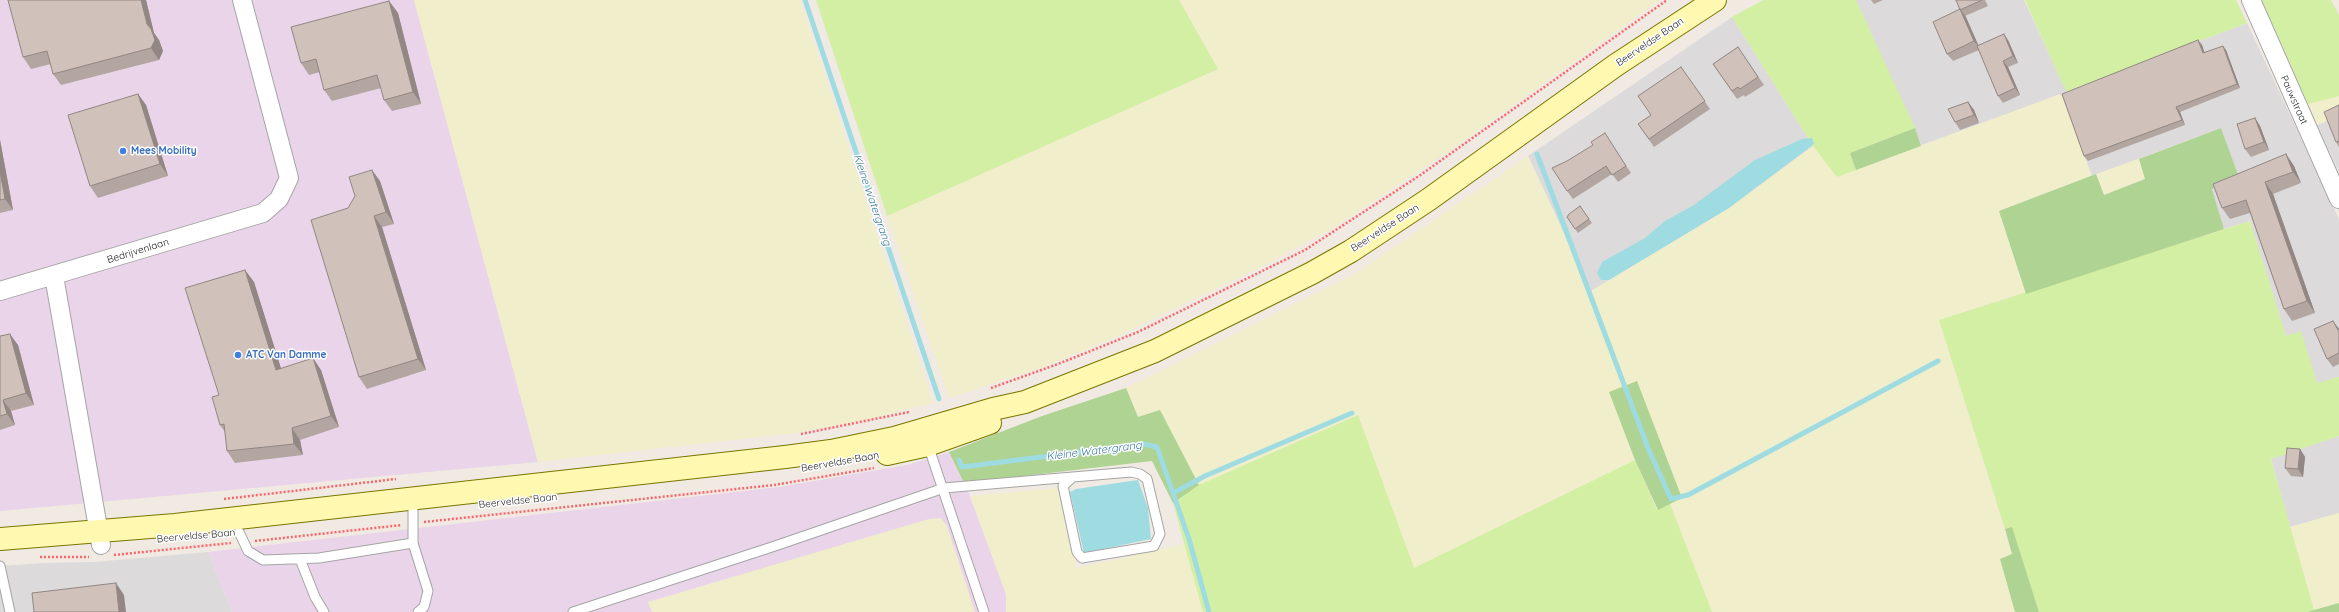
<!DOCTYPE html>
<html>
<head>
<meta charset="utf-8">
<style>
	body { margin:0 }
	canvas { display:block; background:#f0eae2 }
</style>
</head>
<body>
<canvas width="2339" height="612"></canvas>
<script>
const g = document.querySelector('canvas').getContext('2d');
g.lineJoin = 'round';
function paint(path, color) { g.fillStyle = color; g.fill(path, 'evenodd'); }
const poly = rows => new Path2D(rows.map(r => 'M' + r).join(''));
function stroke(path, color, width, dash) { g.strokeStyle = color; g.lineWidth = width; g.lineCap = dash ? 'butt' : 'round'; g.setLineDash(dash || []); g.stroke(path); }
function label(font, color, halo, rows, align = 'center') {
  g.font = font + ' Quicksand,sans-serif'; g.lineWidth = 3; g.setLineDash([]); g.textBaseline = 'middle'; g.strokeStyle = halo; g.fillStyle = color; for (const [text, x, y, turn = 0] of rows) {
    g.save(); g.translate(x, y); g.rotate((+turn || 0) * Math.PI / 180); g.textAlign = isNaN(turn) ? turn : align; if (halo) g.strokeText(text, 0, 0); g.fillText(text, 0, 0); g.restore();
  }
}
paint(poly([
	[1856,0,2024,0,2067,92,2247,23,2339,219,2339,377,2317,384,2301,332,2286,336,2250,221,2224,229,2212,189,2240,180,2221,128,2092,176,2060,94,1921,146],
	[1732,17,1813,146,1729,208,1591,291,1528,156],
	[2339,116,2339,172,2317,125],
	[2339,436,2339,513,2290,527,2271,458],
	[208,552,232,612,0,612,0,566,44,563,94,562]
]), '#dcdadb');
paint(poly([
	[0,0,414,0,538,462,0,511],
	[949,452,970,496,1006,594,1006,612,232,612,208,552,779,487,907,465]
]), '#ead4e9');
paint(poly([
	[414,0,800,0,933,403,865,420,796,433,538,462],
	[1179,0,1660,0,1455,147,1330,230,1259,268,1118,336,1049,365,949,398,887,216,1218,69],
	[2061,94,2092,176,1999,211,2026,294,2020,294,1939,320,2012,554,2000,559,2015,612,1712,612,1670,504,1681,498,1609,392,1635,460,1413,569,1358,415,1199,485,1160,410,1138,417,1126,388,1353,275,1528,156,1591,291,1729,208,1813,146,1837,176],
	[2339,96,2339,116,2317,125,2308,104],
	[2139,159,2145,178,2104,196,2096,174],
	[1058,488,1077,568,1185,544,1203,612,1006,612,1006,594,970,496],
	[2339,513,2339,603,2314,610,2290,527],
	[941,518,947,526,975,612,652,612,648,602,929,519]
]), '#f1eecc');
paint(poly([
	[816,0,1179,0,1218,69,887,216],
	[1763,0,1856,0,1915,128,1850,153,1856,170,1837,177,1813,146,1732,17],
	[2025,0,2236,0,2247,23,2066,92],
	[2262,0,2331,0,2339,15,2339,96,2308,104],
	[2250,221,2286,336,2301,331,2317,383,2339,377,2339,436,2271,459,2314,610,2307,612,2039,612,2012,528,2005,529,1939,320],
	[1358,415,1414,568,1635,460,1657,510,1670,504,1712,612,1203,612,1173,503,1199,485]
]), '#d3efa3');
paint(poly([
	[1915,128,1921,146,1856,170,1850,153],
	[2221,128,2240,180,2212,189,2224,229,2026,294,1999,211,2096,174,2104,195,2145,179,2139,159],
	[1637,381,1682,498,1658,510,1635,460,1609,392],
	[1126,388,1138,417,1160,410,1199,485,1173,503,1152,461,964,483,949,452,1042,416],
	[2012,527,2039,612,2015,612,2000,559,2012,554,2005,529],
	[2339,603,2339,612,2307,612,2314,610]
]), '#afd393');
paint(poly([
	[1812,138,1814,144,1729,208,1609,280,1601,280,1597,273,1602,262,1645,238,1665,221,1694,205,1755,160,1802,139],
	[1138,480,1148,508,1151,539,1084,553,1070,492,1076,489]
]), '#9edce2');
stroke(poly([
	[805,0,939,399],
	[1537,154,1648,448,1671,499,1688,495,1938,361],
	[959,460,962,467,1144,444,1157,447,1189,539,1209,612],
	[1173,493,1205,476,1352,413]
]), '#9edce2', 5);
const service = poly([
	[928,445,984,612],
	[413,498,413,543,428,591,424,607,418,612],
	[239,532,248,551,263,560,319,558,413,543],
	[300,559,315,597,324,612],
	[0,566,10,612],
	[573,612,775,546,944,488,1073,477,1131,472,1140,474,1147,479,1160,534,1154,546,1082,558,1077,552,1063,486,1073,477]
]);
const minor = poly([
	[2251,0,2339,199],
	[54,276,101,545],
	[0,291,263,213,279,199,289,178,242,0]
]);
const secondary = poly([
	[887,454,928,445,990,423],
	[0,539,175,525,785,457,831,451,894,438,993,409,1025,402,1155,351,1312,273,1351,251,1428,200,1616,65,1715,0]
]);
stroke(service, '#a5a5a5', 11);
stroke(minor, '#a5a5a5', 20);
stroke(secondary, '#797600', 24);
stroke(poly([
	[991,388,1058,364,1138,332,1305,250,1419,176,1667,0],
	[801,434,909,412],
	[224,499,396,479],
	[424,522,774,485,874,468],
	[255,541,402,525],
	[114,555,231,543],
	[40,557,89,557]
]), '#ff646a', 2.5, [2, 2]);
stroke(service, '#fff', 9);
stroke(minor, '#fff', 18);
stroke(secondary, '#fff8b1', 22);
paint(poly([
	[8,0,146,0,154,33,159,40,163,51,159,60,61,85,53,74,51,64,31,69,23,57],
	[1871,0,1883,0,1874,4],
	[1956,0,1985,0,1988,6,1965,16,1978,45,2008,40,2018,63,2008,67,2020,95,2003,103,1998,96,1979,50,1953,61,1947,54,1960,10],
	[389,1,398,13,421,104,392,111,384,100,381,88,332,101,324,90,320,72,309,75,301,63],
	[2198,40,2202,45,2204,52,2226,50,2240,88,2180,112,2185,125,2088,161,2084,156],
	[1738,47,1764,85,1745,97,1744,95,1737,99,1713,64],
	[1681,67,1710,109,1654,147,1638,124,1651,115],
	[138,94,146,105,168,176,98,198,90,186],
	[1968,102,1974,110,1979,123,1960,130,1955,122],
	[2339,105,2339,147,2336,142],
	[2255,118,2260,126,2269,150,2251,157,2245,149],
	[0,140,13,210,0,213],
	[1610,141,1631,173,1618,182,1612,174,1573,199,1567,191,1567,161],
	[2286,154,2294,166,2301,183,2273,194,2315,313,2292,321,2284,309,2250,213,2230,219,2222,208],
	[380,181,394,224,382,227,426,370,367,389,359,377,348,208],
	[1580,206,1592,223,1578,233,1567,217],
	[245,270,254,282,281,369,321,370,339,427,300,440,303,455,235,463,227,451,225,432,220,425,219,395],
	[2333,321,2339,329,2339,364,2333,367,2327,359],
	[0,336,18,345,34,405,11,411,15,425,0,430],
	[2300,449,2305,457,2303,477,2291,476,2285,468]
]), '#b3a6a1');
paint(poly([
	[141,0,146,0,154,33,159,40,163,51,159,60,151,48,147,24],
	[389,1,398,13,421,104,413,92],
	[1960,9,1966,17,1980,49,1974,41],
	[2004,34,2008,40,2018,63,2013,56],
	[2198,40,2202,45,2206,57,2203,53],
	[2223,46,2226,50,2240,88,2237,84],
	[2003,61,2008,67,2020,95,2015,88],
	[138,94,146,105,168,176,160,164],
	[1968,102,1974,110,1979,123,1974,115],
	[2176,107,2180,112,2185,125,2182,120],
	[2255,118,2260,126,2269,150,2264,142],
	[0,140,13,210,5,199,0,171],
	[2286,154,2294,166,2301,183,2293,172],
	[372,170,380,181,394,224,386,212],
	[2265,182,2273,194,2315,313,2307,301],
	[374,216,382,227,426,370,418,359],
	[245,270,254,282,285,381,276,370],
	[2333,321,2339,329,2339,333,2338,330],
	[10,334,18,345,34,405,26,393],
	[313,358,321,370,339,427,331,416],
	[3,400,11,411,15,425,7,414],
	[292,428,300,440,303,455,294,444],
	[2300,449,2305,457,2303,477,2298,469],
	[116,583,124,595,126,612,119,612]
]), '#928783');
const building = poly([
	[8,0,141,0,147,24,151,29,155,40,151,48,53,74,47,51,23,57,8,0],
	[1956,0,1982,0,1960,10,1956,0],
	[389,1,413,92,384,100,377,75,324,90,316,59,301,63,291,27,389,1],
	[1960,9,1974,41,1947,54,1933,22,1960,9],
	[2004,34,2013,56,2003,61,2015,88,1998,96,1977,46,2004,34],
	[2198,40,2203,53,2223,46,2237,84,2176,107,2182,120,2084,156,2062,94,2198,40],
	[1738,47,1758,77,1740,89,1738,87,1732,91,1713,64,1738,47],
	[1681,67,1705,101,1649,139,1638,124,1651,115,1638,96,1681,67],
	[138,94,160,164,90,186,68,115,138,94],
	[1968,102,1974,115,1955,122,1948,109,1968,102],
	[2339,105,2339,141,2336,142,2324,112,2339,105],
	[2255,118,2264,142,2245,149,2237,124,2255,118],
	[1605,133,1626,166,1612,175,1606,166,1567,191,1552,168,1567,161,1593,145,1591,142,1605,133],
	[2286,154,2293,172,2265,182,2307,301,2284,309,2246,200,2222,208,2213,184,2286,154],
	[372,170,386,212,374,216,418,359,359,377,311,220,348,208,355,196,349,177,372,170],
	[0,171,5,199,0,200,0,171],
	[1580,206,1589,219,1575,229,1567,217,1569,214,1580,206],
	[245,270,276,370,313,358,331,416,292,428,294,444,227,451,224,424,220,425,212,397,219,395,185,288,245,270],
	[2333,321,2338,330,2339,330,2339,353,2327,359,2314,329,2333,321],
	[10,334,26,393,3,400,7,414,0,416,0,336,10,334],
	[2287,448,2300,449,2298,469,2285,468,2287,448],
	[116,583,119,612,34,612,32,593,116,583]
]);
paint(building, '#d0c1bb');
stroke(building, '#928783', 1);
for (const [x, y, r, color] of [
	[123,151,4,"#3f7fe0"],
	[238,355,4,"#3f7fe0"]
]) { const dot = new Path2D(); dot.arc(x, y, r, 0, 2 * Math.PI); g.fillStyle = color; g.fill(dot); stroke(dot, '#fff', 1.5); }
label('10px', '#1e1e1e', '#fff', [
	["Beerveldse Baan",1650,42,-34],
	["Pauwstraat",2294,100,66],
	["Beerveldse Baan",1385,228,-33],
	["Bedrijvenlaan",138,251,-17],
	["Beerveldse Baan",840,462,-10],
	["Beerveldse Baan",518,501,-6],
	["Beerveldse Baan",196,536,-5]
]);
label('bold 10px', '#366cbe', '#fff', [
	["Mees Mobility",131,151],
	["ATC Van Damme",246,355]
], 'left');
label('italic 11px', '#3a7a9e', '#fff', [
	["Kleine Watergrang",872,200,71],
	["Kleine Watergrang",1094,451,-7]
]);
</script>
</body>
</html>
